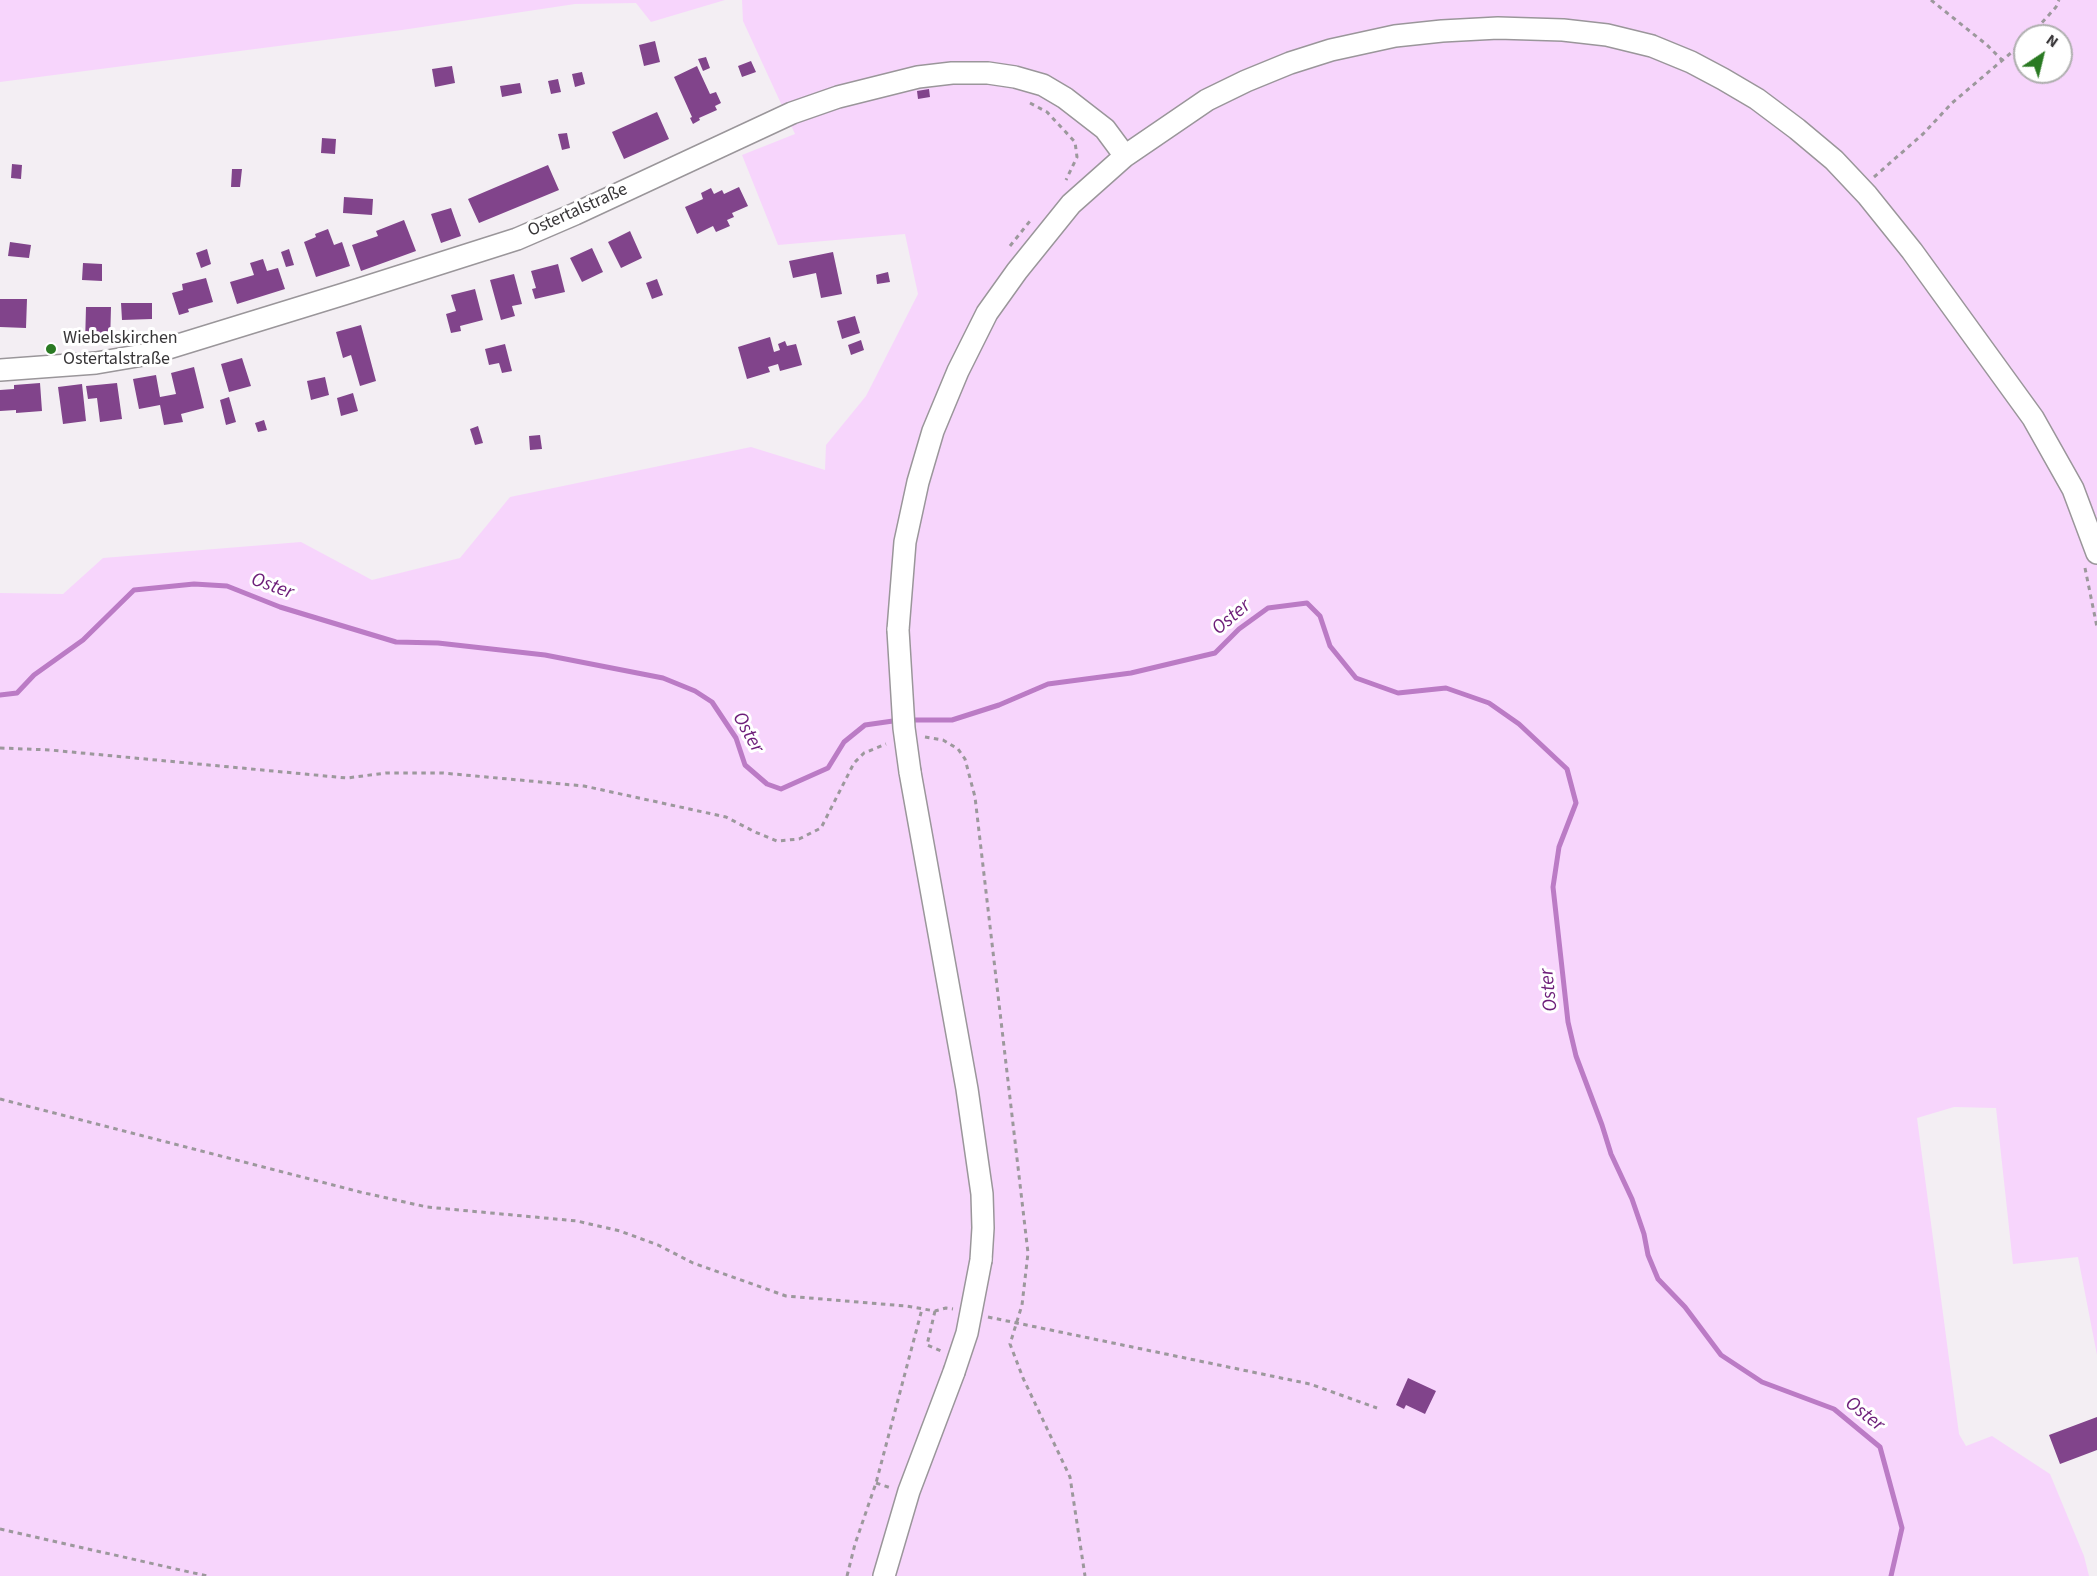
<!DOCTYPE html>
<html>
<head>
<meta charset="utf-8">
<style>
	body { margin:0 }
	#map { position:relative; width:2097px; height:1576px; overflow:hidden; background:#f3eef3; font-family:"Source Sans 3",sans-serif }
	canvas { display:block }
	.north { position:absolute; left:2013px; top:24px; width:60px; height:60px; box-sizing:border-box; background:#fff; border:2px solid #afafaf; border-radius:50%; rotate:35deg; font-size:16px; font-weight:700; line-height:24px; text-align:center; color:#383638 }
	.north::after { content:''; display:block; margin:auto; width:21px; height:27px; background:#2a7a23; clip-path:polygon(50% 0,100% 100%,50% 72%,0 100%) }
</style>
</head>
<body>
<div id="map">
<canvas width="2097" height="1576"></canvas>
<div class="north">N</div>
</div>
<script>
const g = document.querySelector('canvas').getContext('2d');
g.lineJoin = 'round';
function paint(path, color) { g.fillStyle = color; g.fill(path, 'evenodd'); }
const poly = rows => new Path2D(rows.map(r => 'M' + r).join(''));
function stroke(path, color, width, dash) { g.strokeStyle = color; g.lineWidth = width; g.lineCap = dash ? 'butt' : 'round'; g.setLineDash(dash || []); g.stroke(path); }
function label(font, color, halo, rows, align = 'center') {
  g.font = font + ' "Source Sans 3",sans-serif'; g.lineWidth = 6; g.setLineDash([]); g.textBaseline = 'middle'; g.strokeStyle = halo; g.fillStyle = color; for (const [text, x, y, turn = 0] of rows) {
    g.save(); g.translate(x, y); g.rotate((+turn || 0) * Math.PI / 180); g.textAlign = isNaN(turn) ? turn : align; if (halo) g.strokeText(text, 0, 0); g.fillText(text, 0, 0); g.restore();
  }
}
paint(poly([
	[0,0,725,0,651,22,636,3,575,4,402,30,0,82],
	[742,0,2097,0,2097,1355,2078,1257,2013,1264,1996,1108,1954,1107,1917,1118,1959,1434,1966,1446,1992,1436,2050,1474,2084,1556,2089,1576,0,1576,0,593,63,594,103,558,301,542,372,580,460,558,510,497,751,447,825,470,826,445,866,396,918,294,905,234,778,245,742,155,795,134,743,21],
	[2025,36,2061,36,2061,72,2025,72]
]), '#f7d5fc');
stroke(poly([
	[0,695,17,693,34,675,83,640,134,590,194,584,227,586,280,607,396,642,438,643,545,655,663,678,695,691,712,702,736,738,745,765,767,784,781,789,828,768,844,742,865,725,900,720],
	[909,720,952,720,999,705,1048,684,1131,673,1215,653,1239,629,1268,608,1307,603,1320,616,1330,646,1356,678,1398,693,1446,688,1489,703,1519,724,1567,769,1576,803,1559,847,1553,887,1568,1022,1576,1056,1602,1125,1611,1154,1632,1199,1644,1234,1648,1255,1658,1279,1685,1307,1721,1355,1762,1382,1834,1409,1880,1447,1902,1528,1891,1576]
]), '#bb7bc5', 5);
paint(poly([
	[655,41,660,62,644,66,639,45],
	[706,57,710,68,703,71,698,59],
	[751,61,756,72,742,77,738,66],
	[452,66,455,83,435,87,432,69],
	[697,66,710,94,716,92,721,103,715,106,717,110,699,118,700,120,693,124,690,118,692,117,674,77],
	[582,72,585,84,575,87,572,74],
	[558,79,561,92,551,94,548,81],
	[520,83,522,93,502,97,500,86],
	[929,89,930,97,918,99,917,91],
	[657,112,669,139,624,159,612,132],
	[567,133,570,148,562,150,558,134],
	[322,138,336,139,335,154,321,153],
	[12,164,22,165,21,179,11,178],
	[548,165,559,190,479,223,468,199],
	[232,169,242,169,240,187,231,187],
	[739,187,748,206,732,213,734,217,727,220,730,226,716,232,713,226,697,234,685,207,703,199,701,193,711,188,714,194,722,190,724,194],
	[344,197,373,199,372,215,343,213],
	[451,208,461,236,441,243,431,214],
	[404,220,416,251,361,271,352,245,378,236,376,231],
	[328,229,334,245,342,242,350,266,316,277,304,242,316,237,315,234],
	[630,231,642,258,621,268,608,242],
	[10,242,31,245,29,258,8,256],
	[592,248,603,272,582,282,570,258],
	[207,249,211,264,201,268,196,253],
	[289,249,294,265,286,267,281,252],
	[833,252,842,294,821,298,816,273,793,278,789,261],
	[263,259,267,271,278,268,285,289,237,304,230,282,254,275,250,263],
	[83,263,102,264,102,281,82,280],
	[558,264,565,292,535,299,532,289,536,288,531,271],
	[888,272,890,282,877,284,876,275],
	[514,274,522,304,512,306,515,316,501,320,490,280],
	[206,278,213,302,188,309,189,312,179,315,172,293,183,290,182,284],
	[657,279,663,295,652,299,646,283],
	[475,289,483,320,460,326,461,331,451,333,446,314,456,311,451,295],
	[0,299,27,299,26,328,0,327],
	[121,303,152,303,152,319,122,320],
	[86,307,111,307,110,344,85,344],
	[855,316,860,333,842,339,837,321],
	[361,325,376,381,360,386,351,355,343,358,336,332],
	[770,337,774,352,780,350,778,344,785,341,787,346,796,344,802,365,780,371,778,364,768,367,770,372,747,379,738,347],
	[861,340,864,350,851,355,848,345],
	[505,344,512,371,502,373,499,363,489,365,485,349],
	[242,358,251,386,229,392,221,364],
	[194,367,204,408,181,414,183,422,164,425,160,405,139,409,133,379,156,375,160,397,176,394,171,373],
	[325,377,329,395,311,400,307,381],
	[40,383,42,411,16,413,16,410,0,411,0,390,14,389,14,385],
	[117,383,122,419,100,422,97,398,88,399,86,386],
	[82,384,86,421,63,424,58,387],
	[353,393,358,411,341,416,337,398],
	[229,397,236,422,226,425,220,400],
	[264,420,267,430,258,432,255,423],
	[478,426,483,443,475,445,470,429],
	[540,435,542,449,530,450,529,436],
	[1408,1378,1436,1391,1425,1414,1406,1405,1404,1409,1396,1405],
	[2097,1417,2097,1450,2060,1464,2049,1435]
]), '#81448b');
const secondary = poly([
	[0,370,96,363,149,354,344,294,517,239,575,214,792,113,838,97,918,77,952,73,988,73,1015,77,1043,85,1065,98,1105,129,1125,156],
	[898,630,905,542,918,482,933,431,958,371,987,313,1017,271,1071,204,1125,156,1207,100,1246,81,1290,63,1331,50,1395,36,1442,31,1498,28,1563,30,1607,35,1652,46,1691,62,1723,79,1757,99,1797,129,1834,160,1867,195,1912,251,2033,418,2073,489,2097,553],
	[910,772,967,1089,982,1194,983,1228,981,1260],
	[884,1576,909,1491,954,1372]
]);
stroke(secondary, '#9a969a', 24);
stroke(poly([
	[1931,0,1987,45,2003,61],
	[2030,36,2056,7,2059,0],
	[1030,103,1047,112,1075,142,1077,157,1066,180],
	[1874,177,1923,134,1952,103,2025,41],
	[1010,246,1030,221],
	[2085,568,2097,627],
	[925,737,943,740,958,749,965,759,975,797,1028,1253,1022,1305,1010,1344,1023,1378,1070,1477,1085,1576],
	[0,748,50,750,347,778,386,773,443,773,584,786,726,817,755,832,777,841,799,839,821,828,854,763,864,753,886,744],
	[0,1099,360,1192,427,1207,577,1221,620,1231,658,1245,693,1263,786,1296,906,1306,935,1311,946,1308,953,1309],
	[935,1311,927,1345,941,1351],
	[988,1317,1310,1384,1377,1408],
	[876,1483,891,1488],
	[0,1529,207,1576],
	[847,1576,855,1544,876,1483,922,1309]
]), '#9c989c', 3, [4.5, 4.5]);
stroke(secondary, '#fff', 21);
const secondaryBridge = poly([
	[898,630,904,728,910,772],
	[954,1372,967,1333,981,1260]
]);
stroke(secondaryBridge, '#9a969a', 24, []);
stroke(secondaryBridge, '#fff', 21);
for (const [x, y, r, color] of [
	[51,349,6,"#2a7a23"]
]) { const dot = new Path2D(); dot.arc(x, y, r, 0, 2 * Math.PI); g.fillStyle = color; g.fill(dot); stroke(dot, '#fff', 2); }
label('18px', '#383638', '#fff', [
	["Ostertalstraße",578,211,-24]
]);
label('18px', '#383638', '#fff', [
	["Wiebelskirchen",63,339],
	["Ostertalstraße",63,360]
], 'left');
label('italic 20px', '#6d1e79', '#fff', [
	["Oster",272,587,20],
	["Oster",1232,618,-40],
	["Oster",747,733,61],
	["Oster",1550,990,-96],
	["Oster",1864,1415,38]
]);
</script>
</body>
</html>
